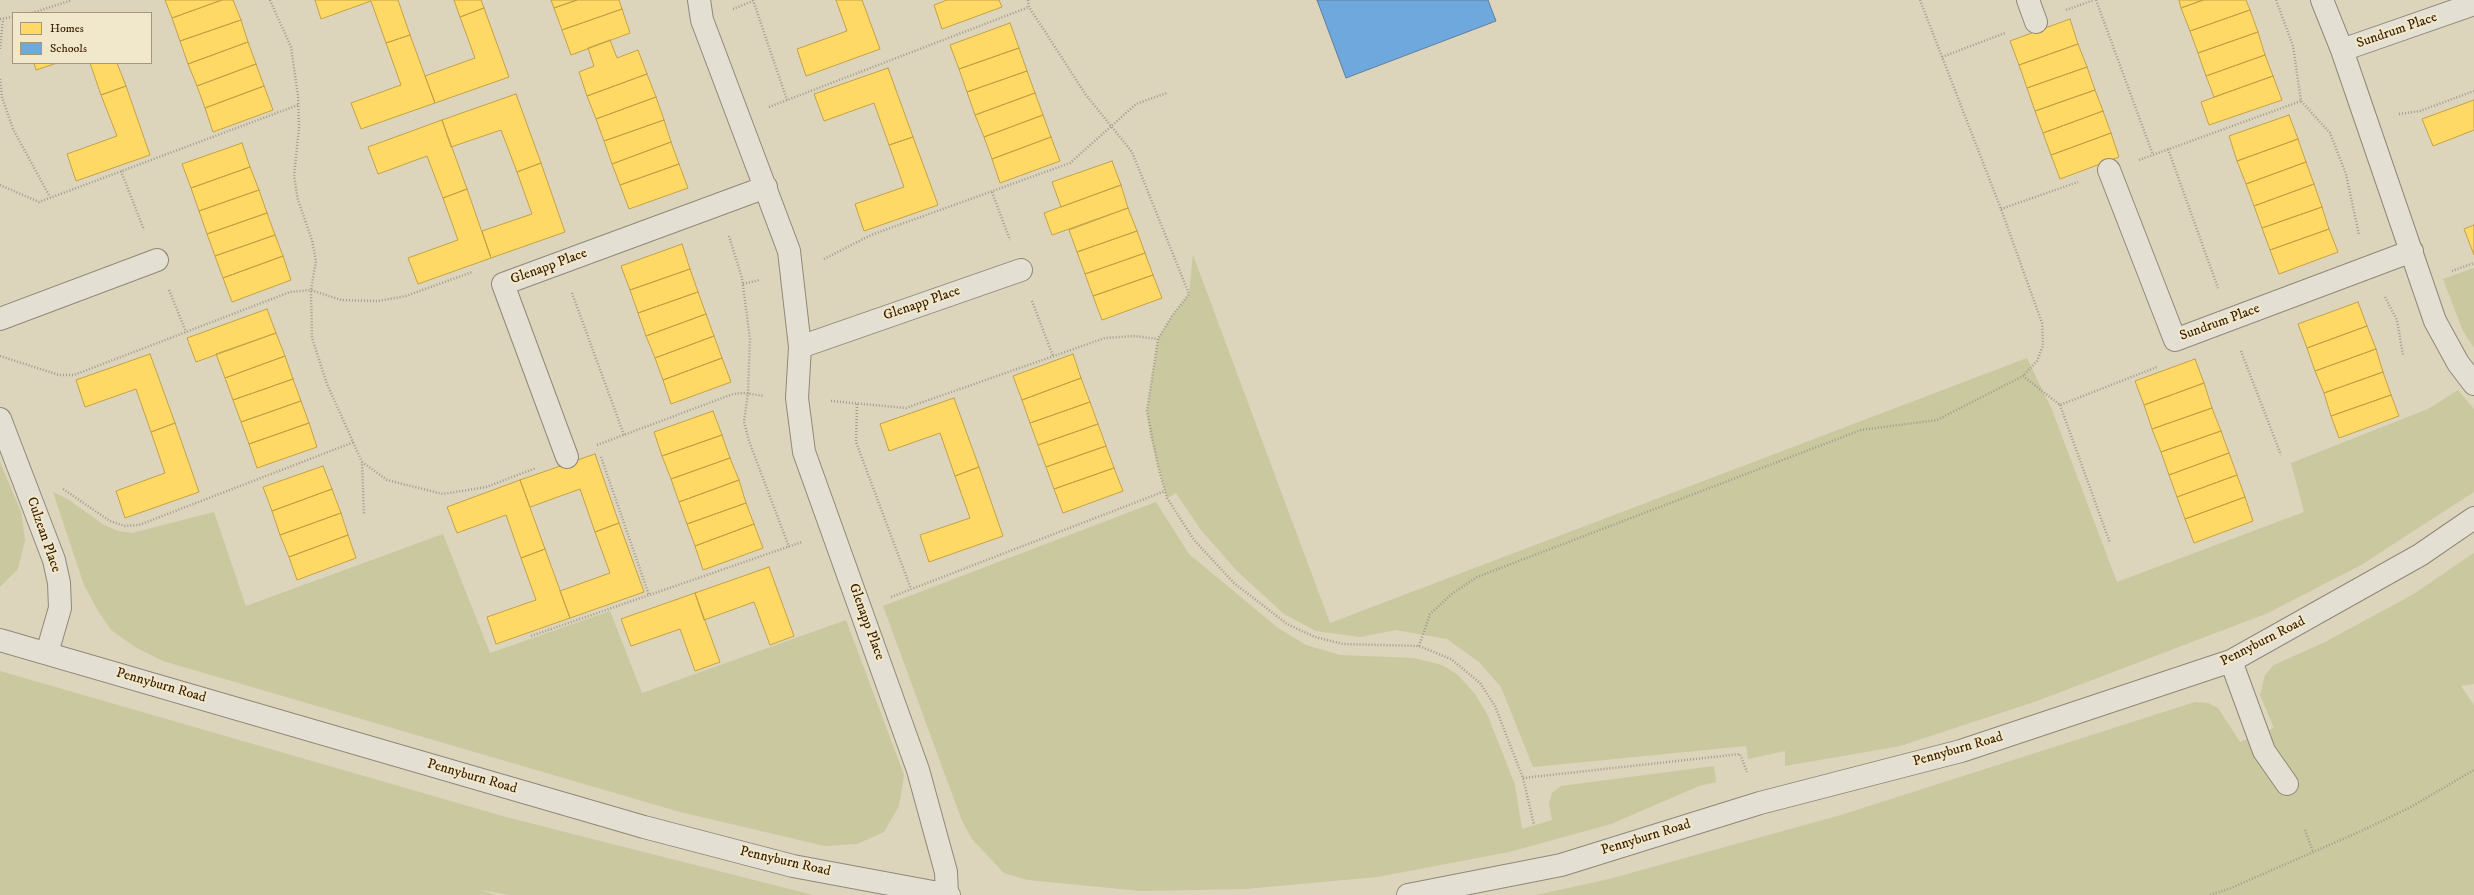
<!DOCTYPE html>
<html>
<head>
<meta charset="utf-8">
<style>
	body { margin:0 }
	#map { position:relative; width:2474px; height:895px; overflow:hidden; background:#dcd4bb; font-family:"IM FELL DW Pica",serif }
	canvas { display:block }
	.legend { position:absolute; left:12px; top:12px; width:140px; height:52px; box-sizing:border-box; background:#f1e7ca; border:1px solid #a79779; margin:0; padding:5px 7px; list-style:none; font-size:12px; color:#391f00 }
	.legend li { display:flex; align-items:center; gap:8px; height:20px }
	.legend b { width:20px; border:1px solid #a79779 }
</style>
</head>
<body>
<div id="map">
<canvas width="2474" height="895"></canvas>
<ul class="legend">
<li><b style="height:11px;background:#ffd966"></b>Homes</li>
<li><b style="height:11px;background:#6fa8dc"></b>Schools</li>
</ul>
</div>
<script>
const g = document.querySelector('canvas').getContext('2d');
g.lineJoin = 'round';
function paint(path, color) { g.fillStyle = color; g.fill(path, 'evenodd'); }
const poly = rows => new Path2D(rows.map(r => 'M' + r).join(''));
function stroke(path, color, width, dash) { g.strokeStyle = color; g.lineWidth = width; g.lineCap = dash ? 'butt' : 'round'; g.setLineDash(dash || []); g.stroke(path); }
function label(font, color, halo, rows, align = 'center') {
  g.font = font + ' "IM FELL DW Pica",serif'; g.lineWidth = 4; g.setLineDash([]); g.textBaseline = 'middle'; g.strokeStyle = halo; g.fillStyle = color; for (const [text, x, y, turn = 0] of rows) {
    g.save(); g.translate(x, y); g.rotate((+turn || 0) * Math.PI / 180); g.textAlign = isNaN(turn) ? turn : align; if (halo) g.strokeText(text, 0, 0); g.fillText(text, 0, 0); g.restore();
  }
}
paint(poly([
	[1193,255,1330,623,2027,358,2052,410,2117,582,2304,512,2291,463,2428,409,2458,390,2474,409,2474,492,2361,565,2268,613,2037,701,1900,746,1785,766,1785,751,1748,759,1746,746,1533,767,1501,687,1479,662,1447,639,1396,630,1360,637,1316,631,1284,614,1237,571,1201,530,1176,493,1167,498,1150,436,1147,411,1158,339,1172,316,1189,294],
	[2474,268,2474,348,2463,331,2443,279],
	[0,462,21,512,25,540,18,569,0,587],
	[53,492,69,500,104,525,118,531,132,533,214,512,246,606,443,534,490,653,610,611,642,693,846,620,904,775,899,806,884,832,857,844,825,846,680,812,163,661,135,647,111,630,97,609,84,585],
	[1156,502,1189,554,1278,628,1306,645,1340,655,1414,658,1442,665,1458,675,1475,694,1488,716,1515,785,1522,829,1552,820,1549,803,1552,793,1561,786,1714,766,1716,782,1699,786,1611,824,1509,852,1377,877,1245,889,1141,891,1028,880,1004,873,972,839,962,821,883,606],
	[2474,553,2474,684,2461,686,2474,705,2474,895,1536,895,1609,879,1841,815,2195,702,2208,703,2218,708,2240,742,2274,728,2260,695,2265,675,2274,665,2325,642,2412,595],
	[0,671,506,817,813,895,510,895,480,890,496,895,0,895]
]), '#c9c89f');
const homes = poly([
	[165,0,222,0,172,18,165,0],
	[222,0,233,0,241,20,180,41,172,18,222,0],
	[315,0,398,0,410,35,386,43,371,1,321,19,315,0],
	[454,0,481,0,484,8,460,17,454,0],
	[551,0,577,0,554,8,551,0],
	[577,0,619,0,622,9,562,30,554,8,577,0],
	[836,0,862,0,880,49,806,76,797,49,847,31,836,0],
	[947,0,999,0,1002,7,942,29,934,5,947,0],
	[2179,0,2203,0,2181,8,2179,0],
	[2203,0,2246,0,2250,10,2190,31,2181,8,2203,0],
	[484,8,509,77,435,103,425,76,475,58,460,17,484,8],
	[622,9,630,33,571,55,562,30,622,9],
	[2250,10,2258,32,2198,53,2190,31,2250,10],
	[2070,19,2078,44,2019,65,2010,41,2070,19],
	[241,20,248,42,188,64,180,41,241,20],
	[1010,23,1019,48,959,69,950,45,1010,23],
	[2258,32,2265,55,2206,76,2198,53,2258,32],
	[410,35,435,103,361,129,351,103,401,85,386,43,410,35],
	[610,40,617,58,638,50,647,74,587,96,579,72,594,66,588,48,610,40],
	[248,42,256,64,197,86,188,64,248,42],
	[2078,44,2087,67,2027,88,2019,65,2078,44],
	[1019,48,1027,71,967,92,959,69,1019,48],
	[2265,55,2273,76,2214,97,2206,76,2265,55],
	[34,63,57,63,36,70,34,63],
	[90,63,117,63,126,86,101,95,90,63],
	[256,64,264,86,205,108,197,86,256,64],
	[2087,67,2095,90,2035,111,2027,88,2087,67],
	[888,68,913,137,889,145,874,103,824,121,814,94,888,68],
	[1027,71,1035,93,975,115,967,92,1027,71],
	[647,74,656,97,596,119,587,96,647,74],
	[2273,76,2282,100,2209,125,2201,102,2273,76],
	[126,86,150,155,76,181,67,154,117,136,101,95,126,86],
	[264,86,273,110,213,132,205,108,264,86],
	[2095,90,2103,111,2043,133,2035,111,2095,90],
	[1035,93,1043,115,984,137,975,115,1035,93],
	[516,94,541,163,517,172,501,130,451,147,442,120,516,94],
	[656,97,664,120,604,141,596,119,656,97],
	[2474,100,2474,130,2433,146,2422,119,2474,100],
	[2103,111,2111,133,2051,155,2043,133,2103,111],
	[1043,115,1051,137,992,159,984,137,1043,115],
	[2289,115,2298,139,2237,161,2229,136,2289,115],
	[442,120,467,189,443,198,427,156,378,174,368,147,442,120],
	[664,120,671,142,612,164,604,141,664,120],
	[2111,133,2119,157,2060,179,2051,155,2111,133],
	[913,137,938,205,864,231,855,204,904,187,889,145,913,137],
	[1051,137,1060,161,1000,183,992,159,1051,137],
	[2298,139,2306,162,2246,184,2237,161,2298,139],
	[671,142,679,164,620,185,612,164,671,142],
	[242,143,250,167,191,188,182,164,242,143],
	[1112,161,1121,185,1061,207,1052,182,1112,161],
	[2306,162,2314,184,2254,206,2246,184,2306,162],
	[541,163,565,232,491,258,482,231,532,214,517,172,541,163],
	[679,164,688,188,629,209,620,185,679,164],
	[250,167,259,190,199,211,191,188,250,167],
	[2314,184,2322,207,2262,228,2254,206,2314,184],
	[1121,185,1128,208,1052,235,1044,213,1121,185],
	[467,189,491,258,418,284,408,258,458,240,443,198,467,189],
	[259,190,267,213,207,234,199,211,259,190],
	[2322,207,2329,229,2270,250,2262,228,2322,207],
	[1128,208,1137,231,1077,252,1069,230,1128,208],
	[267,213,275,235,215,256,207,234,267,213],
	[2474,225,2474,255,2464,229,2474,225],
	[2329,229,2338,252,2279,274,2270,250,2329,229],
	[1137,231,1145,253,1085,274,1077,252,1137,231],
	[275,235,283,256,223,278,215,256,275,235],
	[682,244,690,269,630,290,621,266,682,244],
	[1145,253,1153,275,1093,296,1085,274,1145,253],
	[283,256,291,280,232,302,223,278,283,256],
	[690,269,698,292,638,313,630,290,690,269],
	[1153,275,1162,298,1102,320,1093,296,1153,275],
	[698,292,706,314,646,336,638,313,698,292],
	[2358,302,2367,326,2307,348,2298,324,2358,302],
	[267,309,276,333,196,362,187,338,267,309],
	[706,314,714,336,655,358,646,336,706,314],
	[2367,326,2376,349,2315,371,2307,348,2367,326],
	[276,333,285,356,225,378,216,354,276,333],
	[714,336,722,358,663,380,655,358,714,336],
	[2376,349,2383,372,2324,393,2315,371,2376,349],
	[150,354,175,423,151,432,136,389,85,407,76,380,150,354],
	[1073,354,1081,378,1022,400,1013,376,1073,354],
	[285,356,293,379,233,400,225,378,285,356],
	[722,358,731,382,671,404,663,380,722,358],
	[2195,359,2204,383,2144,405,2135,381,2195,359],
	[2383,372,2391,395,2331,416,2324,393,2383,372],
	[1081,378,1090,402,1030,423,1022,400,1081,378],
	[293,379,301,401,241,422,233,400,293,379],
	[2204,383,2212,408,2152,429,2144,405,2204,383],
	[2391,395,2399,416,2339,438,2331,416,2391,395],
	[954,398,979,467,955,476,940,433,889,451,880,424,954,398],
	[301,401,309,423,249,444,241,422,301,401],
	[1090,402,1098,424,1038,445,1030,423,1090,402],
	[2212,408,2221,431,2161,452,2152,429,2212,408],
	[713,411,722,435,662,456,654,432,713,411],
	[175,423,199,492,125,518,116,491,165,473,151,432,175,423],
	[309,423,317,447,257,468,249,444,309,423],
	[1098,424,1106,446,1046,467,1038,445,1098,424],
	[2221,431,2229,453,2169,475,2161,452,2221,431],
	[722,435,730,458,671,479,662,456,722,435],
	[1106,446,1114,468,1054,489,1046,467,1106,446],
	[2229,453,2237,475,2177,497,2169,475,2229,453],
	[595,454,619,523,595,532,580,489,530,507,520,480,595,454],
	[730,458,739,480,679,502,671,479,730,458],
	[323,466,332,489,272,511,263,487,323,466],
	[979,467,1003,536,929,562,920,535,970,518,955,476,979,467],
	[1114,468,1123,491,1063,513,1054,489,1114,468],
	[2237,475,2245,497,2185,519,2177,497,2237,475],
	[520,480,545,549,521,558,506,515,457,533,447,507,520,480],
	[739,480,746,503,687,524,679,502,739,480],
	[332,489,341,513,280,535,272,511,332,489],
	[2245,497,2253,521,2194,543,2185,519,2245,497],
	[746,503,754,524,695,546,687,524,746,503],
	[341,513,348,535,289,557,280,535,341,513],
	[619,523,644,592,570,618,560,591,610,573,595,532,619,523],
	[754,524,763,548,703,570,695,546,754,524],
	[348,535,356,558,297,580,289,557,348,535],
	[545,549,570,618,496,644,487,617,536,600,521,558,545,549],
	[769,567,794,636,770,645,754,602,704,620,695,593,769,567],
	[695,593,720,662,695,671,680,629,631,646,621,619,695,593]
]);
paint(homes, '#ffd966');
stroke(homes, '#c4a147', 1);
const schools = poly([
	[1317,0,1488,0,1496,21,1346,78,1317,0]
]);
paint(schools, '#6fa8dc');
stroke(schools, '#5f7f9a', 1);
const minor = poly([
	[699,0,702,20,789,251,800,347,797,398,804,452,918,770,946,872,947,895],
	[2028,0,2036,22],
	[2322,0,2342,50,2435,321,2458,363,2474,384],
	[2342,50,2474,4],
	[2109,170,2175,340,2412,251],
	[0,319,157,260],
	[800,347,1021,270],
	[0,419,54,560,59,583,60,608,47,653],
	[567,457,503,284,766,187],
	[0,640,644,827,793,866,949,895],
	[2231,661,2264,751,2287,784],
	[1408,895,1561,865,1760,803,1961,751,2231,661,2420,555,2474,518]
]);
stroke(minor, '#908877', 24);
stroke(poly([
	[270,0,291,47,298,96,299,128,294,176,298,200,312,240,316,261,311,290,312,338,327,384,362,462,364,514],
	[753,0,787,100],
	[1028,0,1029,7,1086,95,1132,152,1189,294,1172,316,1158,339,1147,411,1158,466,1167,498,1194,540,1234,583,1287,624,1315,637,1343,644,1419,646,1451,659,1480,683,1495,706,1523,778,1534,825],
	[1920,0,2001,209,2042,323,2043,345,2037,361,2023,376],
	[2096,0,2153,155],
	[2276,0,2293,46,2301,101,2330,133,2346,174,2359,235],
	[733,9,753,1],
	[2066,10,2094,0],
	[32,13,72,0],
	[0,19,13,17],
	[0,49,3,19],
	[1942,57,2005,33],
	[0,79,2,97,13,129,50,197],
	[769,107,1029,7],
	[2399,114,2420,111,2474,91],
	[2168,149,2218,288],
	[2139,160,2301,101],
	[121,171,144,230],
	[0,185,39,202,298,105],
	[992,192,1010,240],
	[2001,209,2078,182],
	[729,236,742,278,750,339,748,393,744,422,749,441,789,547],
	[824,259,871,235,1070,163,1136,104,1167,93],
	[2452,271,2474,263],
	[743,284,759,280],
	[169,290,186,332],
	[572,293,624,435],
	[2385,297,2397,320,2403,355],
	[1032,301,1053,356],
	[2241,351,2281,455],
	[0,356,59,375,74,375,290,292,311,290,341,300,378,301,406,296,472,272],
	[831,401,906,408,1105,338,1134,336,1158,339],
	[857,404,856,442,911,589],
	[2060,405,2110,543],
	[597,445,733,394,745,393,764,396],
	[601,457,649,595],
	[362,462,387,480,443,494,486,487,536,468],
	[63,489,110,521,125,526,139,525,354,442],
	[891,597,1165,491],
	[531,636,802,542],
	[1419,646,1430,614,1453,593,1477,577,1861,430,1937,420,2023,376,2060,405,2157,367],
	[1523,778,1740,754,1747,772],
	[2305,830,2313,852],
	[2210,895,2231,888,2359,832,2409,808,2474,770]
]), '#a29c90', 2.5, [1, 2]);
stroke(minor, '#e3dfd3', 22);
label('14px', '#391f00', '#f1e7ca', [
	["Sundrum Place",2397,31,-19],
	["Glenapp Place",549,267,-20],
	["Glenapp Place",922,304,-19],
	["Sundrum Place",2220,323,-20],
	["Culzean Place",43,535,71],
	["Glenapp Place",866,622,70],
	["Pennyburn Road",2263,642,-27],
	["Pennyburn Road",161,686,16],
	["Pennyburn Road",1958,750,-16],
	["Pennyburn Road",472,777,16],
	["Pennyburn Road",1646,838,-17],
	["Pennyburn Road",785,862,13]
]);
</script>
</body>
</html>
